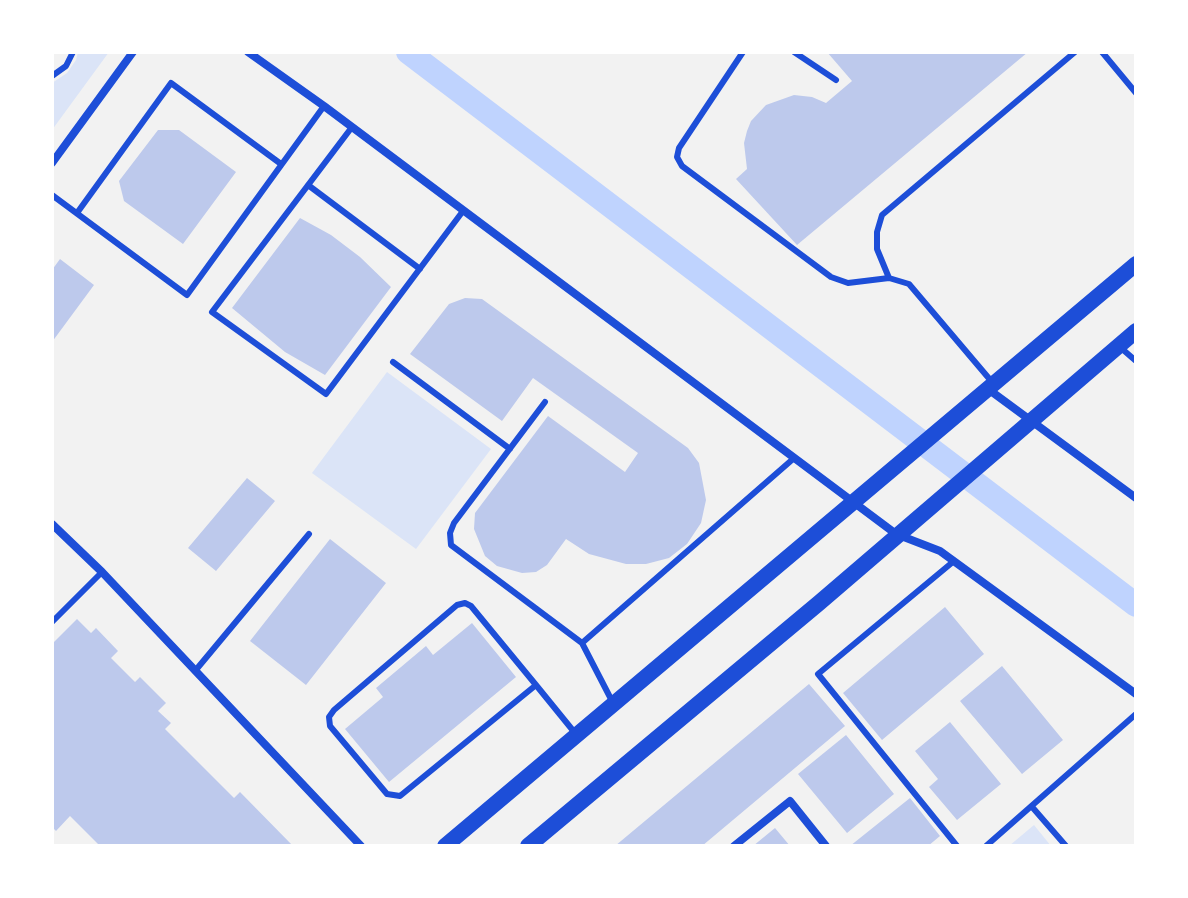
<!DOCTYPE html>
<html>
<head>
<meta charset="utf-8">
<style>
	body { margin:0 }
	#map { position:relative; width:1188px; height:898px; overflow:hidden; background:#f2f2f2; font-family:Overpass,sans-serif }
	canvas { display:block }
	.frame { position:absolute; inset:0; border:54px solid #fff; pointer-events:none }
</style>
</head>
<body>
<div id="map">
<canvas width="1188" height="898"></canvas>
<div class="frame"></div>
</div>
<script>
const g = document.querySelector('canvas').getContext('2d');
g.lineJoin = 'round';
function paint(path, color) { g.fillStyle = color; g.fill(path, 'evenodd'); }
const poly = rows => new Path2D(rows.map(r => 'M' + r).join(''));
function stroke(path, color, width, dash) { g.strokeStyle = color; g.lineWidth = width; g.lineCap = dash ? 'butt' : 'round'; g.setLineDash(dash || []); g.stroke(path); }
paint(poly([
	[78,52,109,52,52,130,52,83,67,73,76,60],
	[387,372,491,449,416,549,312,473],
	[1034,825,1051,846,1009,846]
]), '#dbe4f7');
stroke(poly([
	[408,52,1136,605]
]), '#bfd3fe', 24);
paint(poly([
	[827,52,1028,52,797,245,736,179,747,169,744,143,747,131,751,121,766,105,794,95,812,97,826,103,852,81],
	[158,130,179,130,236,172,183,244,124,201,119,181],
	[300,218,331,235,360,257,391,287,325,375,285,352,232,308],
	[60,259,94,285,52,342,52,270],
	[465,298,482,299,688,448,699,463,706,500,701,523,687,544,669,558,646,564,626,564,589,554,566,539,547,565,536,572,522,573,497,566,485,556,474,529,475,513,548,416,625,472,638,453,533,378,502,421,410,354,449,304],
	[247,478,275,501,216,571,188,548],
	[330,539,386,583,306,685,250,641],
	[945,607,984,654,882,740,843,693],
	[77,619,91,633,96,628,118,651,111,658,135,682,140,677,166,703,158,711,171,723,165,729,234,798,240,792,293,846,100,846,70,816,56,831,52,827,52,639,54,642],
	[472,623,516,677,389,782,345,729,383,697,376,688,426,646,433,655],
	[1002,666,1063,740,1022,774,960,701],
	[809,684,845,726,702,846,615,846],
	[950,722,1001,784,957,820,929,787,938,779,915,751],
	[846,735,894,794,847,833,798,774],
	[910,798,940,836,928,846,850,846],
	[775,828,790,846,753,846]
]), '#bdc9ec');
stroke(poly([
	[743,52,679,148,677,157,682,166,831,277,848,283,889,278,909,284,992,382],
	[794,52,836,80],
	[1102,52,1136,93],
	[52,76,66,66,73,52],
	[352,127,212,312,326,394,463,211],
	[308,185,420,269],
	[52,195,187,295,324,106],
	[77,213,171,83,281,164],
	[889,278,877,249,877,232,882,215,1075,52],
	[1121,348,1136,361],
	[393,362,510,449],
	[545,402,454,523,450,533,451,545,582,643],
	[954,561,818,674,957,846],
	[52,622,102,572],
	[195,671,309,534],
	[536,685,400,796,387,794,330,726,329,717,334,710,457,605,465,603,471,606,536,685,575,733],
	[612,701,582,643,793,459],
	[1033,808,1066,846],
	[986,846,1136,714]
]), '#1d4ed8', 6);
stroke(poly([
	[248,52,324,106,896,534,940,551,1136,694],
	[52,163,133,52],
	[988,389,1136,498],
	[52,524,102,572,361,846],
	[734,846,790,801,826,846]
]), '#1d4ed8', 8);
stroke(poly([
	[445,846,1136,264],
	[528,846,819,603,1136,331]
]), '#1d4ed8', 16);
</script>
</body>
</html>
